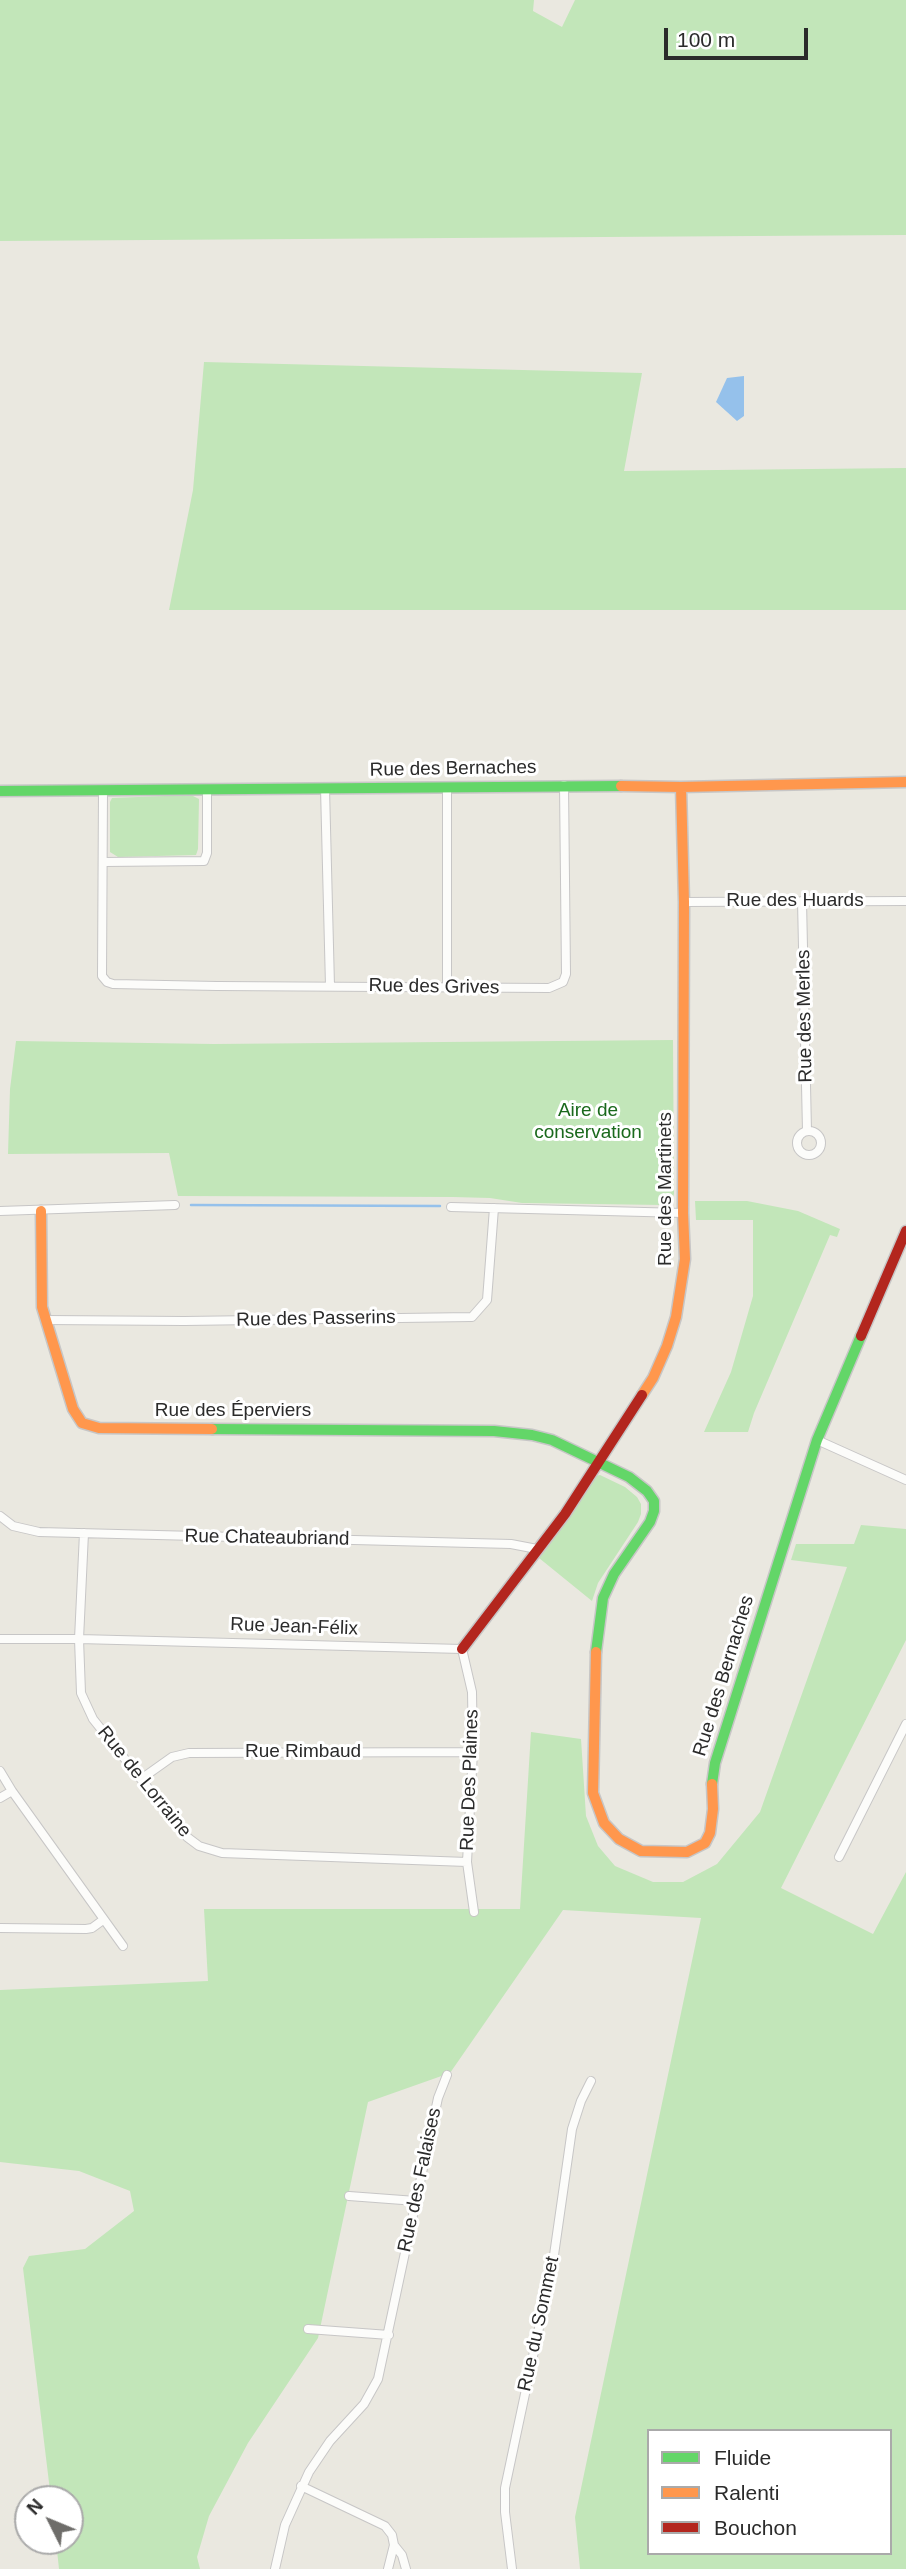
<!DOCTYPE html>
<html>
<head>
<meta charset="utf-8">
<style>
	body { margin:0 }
	#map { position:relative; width:906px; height:2569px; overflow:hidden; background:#eae8e0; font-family:Arial,sans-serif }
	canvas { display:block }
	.legend { position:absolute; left:647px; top:2429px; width:245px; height:126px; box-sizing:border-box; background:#fff; border:2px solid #aaa; margin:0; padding:9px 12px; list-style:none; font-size:21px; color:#2b2b2b }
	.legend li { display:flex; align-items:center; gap:14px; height:35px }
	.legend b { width:35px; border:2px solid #aaa }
	.north { position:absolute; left:14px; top:2485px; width:70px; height:70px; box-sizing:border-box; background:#fff; border:2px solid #aaa; border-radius:50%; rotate:313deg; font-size:19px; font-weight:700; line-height:28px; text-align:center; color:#2b2b2b }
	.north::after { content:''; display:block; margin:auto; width:24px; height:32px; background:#6e6d6a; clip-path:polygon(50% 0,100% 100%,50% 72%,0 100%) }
	.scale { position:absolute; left:664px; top:28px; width:144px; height:32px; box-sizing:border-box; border:4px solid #2b2b2b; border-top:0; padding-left:9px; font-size:21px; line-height:24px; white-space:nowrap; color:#2b2b2b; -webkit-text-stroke:5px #fff; paint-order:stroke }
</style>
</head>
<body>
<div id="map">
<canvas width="906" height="2569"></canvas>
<ul class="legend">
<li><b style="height:9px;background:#63d668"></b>Fluide</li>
<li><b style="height:9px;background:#ff974d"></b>Ralenti</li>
<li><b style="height:9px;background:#b3261e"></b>Bouchon</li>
</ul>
<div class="north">N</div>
<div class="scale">100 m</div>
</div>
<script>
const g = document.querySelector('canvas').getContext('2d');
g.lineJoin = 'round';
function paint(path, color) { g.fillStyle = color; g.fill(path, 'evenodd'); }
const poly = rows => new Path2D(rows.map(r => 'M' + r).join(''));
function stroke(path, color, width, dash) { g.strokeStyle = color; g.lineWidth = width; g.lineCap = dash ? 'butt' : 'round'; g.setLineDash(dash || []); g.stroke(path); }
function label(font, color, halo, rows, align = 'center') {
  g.font = font + ' Arial,sans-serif'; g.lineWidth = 6; g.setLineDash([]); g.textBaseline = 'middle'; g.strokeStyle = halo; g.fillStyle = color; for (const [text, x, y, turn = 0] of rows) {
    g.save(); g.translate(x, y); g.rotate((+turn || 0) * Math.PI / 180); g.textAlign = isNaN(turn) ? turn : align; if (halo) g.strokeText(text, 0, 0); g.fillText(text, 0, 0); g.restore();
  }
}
paint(poly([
	[0,0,534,0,533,11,562,27,575,0,906,0,906,235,0,241],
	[204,362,642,373,624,471,906,468,906,610,169,610,193,490],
	[191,795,199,799,198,849,196,855,118,857,110,852,110,802,112,798],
	[673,1040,674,1194,672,1199,663,1205,522,1203,490,1198,453,1197,178,1196,169,1153,8,1154,10,1089,16,1041,214,1044],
	[695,1201,747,1201,798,1211,840,1229,837,1237,830,1235,754,1413,748,1432,704,1432,731,1372,753,1296,753,1220,696,1220],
	[600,1475,625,1487,637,1497,641,1504,641,1514,638,1522,598,1583,592,1601,539,1558,571,1516,595,1476],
	[861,1525,906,1529,906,1640,781,1888,873,1934,906,1872,906,2569,580,2569,575,2517,701,1918,563,1910,450,2073,368,2102,318,2338,248,2443,209,2516,197,2557,200,2569,59,2569,56,2541,70,2541,70,2499,51,2499,23,2268,29,2256,85,2249,134,2211,130,2191,79,2171,0,2162,0,1990,208,1981,204,1909,520,1909,531,1732,581,1739,586,1816,598,1846,615,1866,653,1882,683,1882,717,1864,760,1812,847,1567,791,1560,796,1544,854,1544],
	[649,2431,890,2431,890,2553,649,2553]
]), '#c2e6b9');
paint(poly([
	[744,376,744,416,737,421,716,402,727,378]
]), '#95c1eb');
stroke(poly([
	[191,1205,440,1206]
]), '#95c1eb', 2.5);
const street = poly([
	[325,788,330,986],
	[447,789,447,986],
	[103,790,102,976,107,982,113,984,217,986,549,988,563,982,566,974,564,785],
	[104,862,204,861,207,853,207,789],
	[802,901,807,1131],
	[684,902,906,901],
	'797 1143a12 12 0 1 1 24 0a12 12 0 1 1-24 0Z',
	[451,1207,683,1213],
	[0,1211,175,1205],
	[46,1320,184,1321,472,1317,487,1300,494,1208],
	[817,1440,906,1480],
	[0,1516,13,1526,39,1532,511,1544,537,1549],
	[84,1533,79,1639,81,1693,93,1719,187,1837,199,1846,222,1853,467,1862],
	[0,1639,79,1639,462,1649,472,1692,473,1752,467,1862,474,1912],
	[0,1771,12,1791,123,1946],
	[141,1779,172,1757,189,1753,473,1752],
	[0,1798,12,1791],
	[839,1857,906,1724],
	[0,1928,86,1929,92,1928,103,1920],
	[349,2196,416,2201],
	[308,2329,389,2335],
	[301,2486,385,2526,392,2535,394,2545],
	[275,2569,285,2525,309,2472,330,2441,364,2404,378,2379,438,2098,447,2075],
	[388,2569,394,2545,402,2555,406,2569],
	[512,2569,505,2512,505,2488,553,2262,572,2129,581,2101,591,2081]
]);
const fast = poly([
	[0,791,621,786],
	[212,1429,494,1431,532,1435,552,1440,629,1477,647,1491,654,1501,654,1511,650,1522,614,1574,603,1598,596,1652],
	[712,1784,715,1763,817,1440,861,1336]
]);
const slow = poly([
	[621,786,681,787,906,782],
	[41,1211,42,1307,73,1409,82,1423,99,1428,212,1429],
	[642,1395,653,1378,667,1346,676,1317,685,1259,683,1213,684,902,681,787],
	[596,1652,593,1793,604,1823,619,1839,641,1851,687,1852,705,1843,710,1833,713,1809,712,1784]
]);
const jam = poly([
	[861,1336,906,1231],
	[462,1649,565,1514,642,1395]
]);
stroke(street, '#c7c6c6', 10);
stroke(fast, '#c7c6c6', 13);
stroke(slow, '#c7c6c6', 13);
stroke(jam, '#c7c6c6', 13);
stroke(street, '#fcfcfa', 8);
stroke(fast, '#63d668', 10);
stroke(slow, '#ff974d', 10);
stroke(jam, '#b3261e', 10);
label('19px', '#2b2b2b', '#fff', [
	["Rue des Bernaches",453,769,-1],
	["Rue des Huards",795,901],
	["Rue des Grives",434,987,1],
	["Rue des Merles",805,1016,-91],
	["Rue des Martinets",666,1189,-90],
	["Rue des Passerins",316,1319,-1],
	["Rue des Éperviers",233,1411],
	["Rue Chateaubriand",267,1538,1],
	["Rue Jean-Félix",294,1627,2],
	["Rue des Bernaches",724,1676,-73],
	["Rue Rimbaud",303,1752],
	["Rue Des Plaines",470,1780,-88],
	["Rue de Lorraine",144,1782,51],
	["Rue des Falaises",420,2180,-78],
	["Rue du Sommet",539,2324,-78]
]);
label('19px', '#1a691c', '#fff', [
	["Aire de",588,1111],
	["conservation",588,1133]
]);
</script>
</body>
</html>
